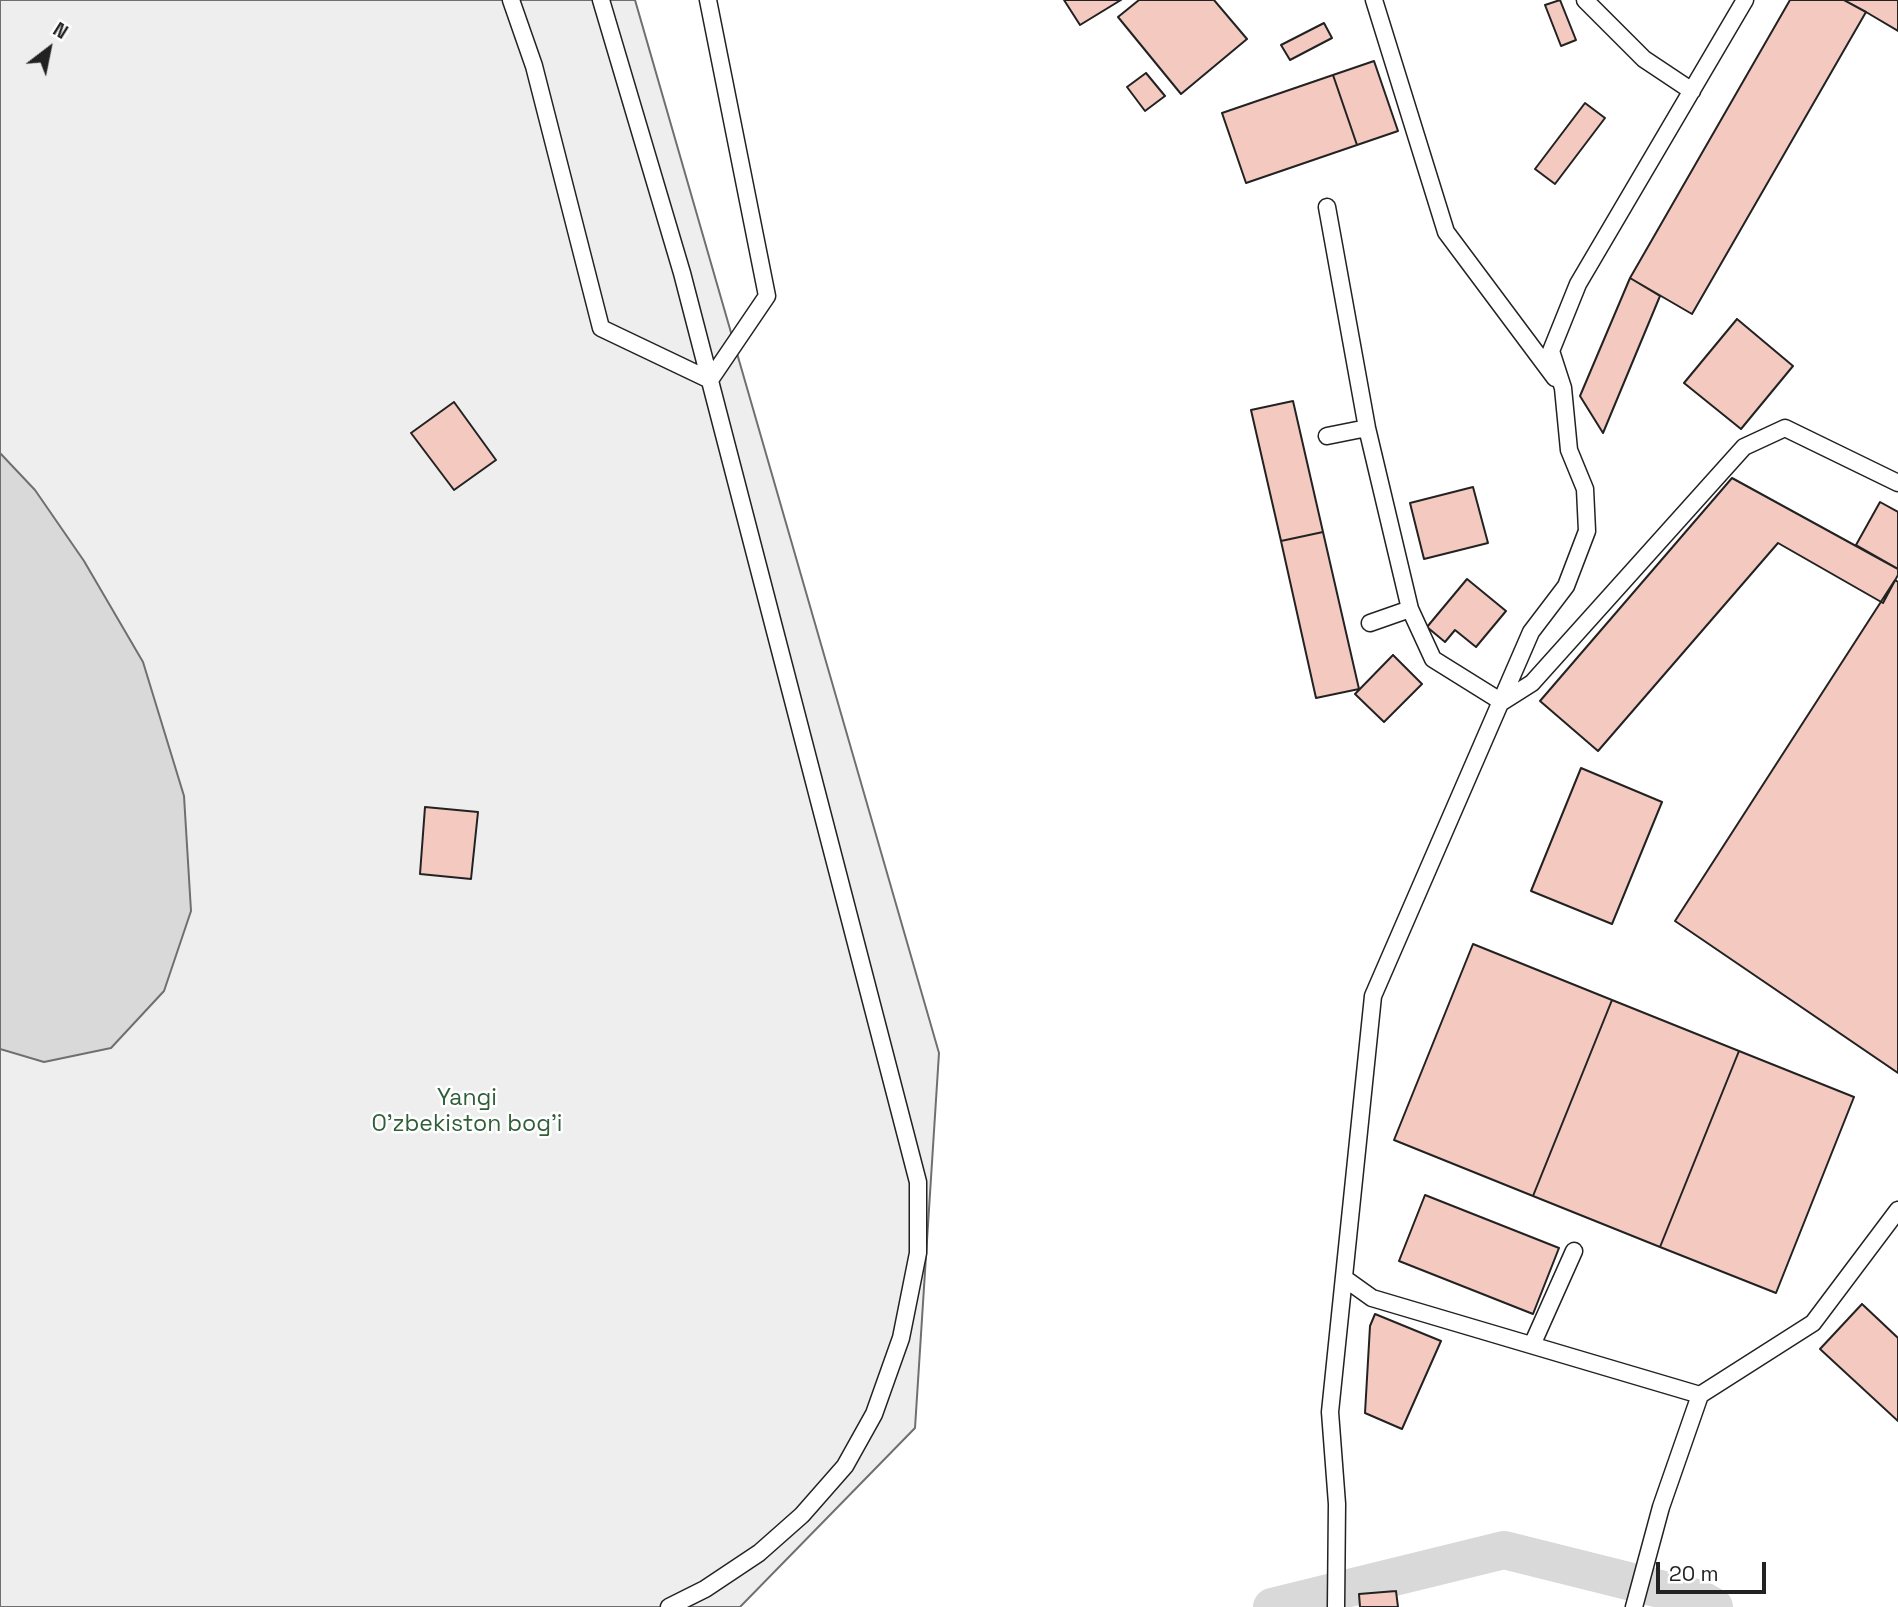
<!DOCTYPE html>
<html>
<head>
<meta charset="utf-8">
<style>
	body { margin:0 }
	#map { position:relative; width:1898px; height:1607px; overflow:hidden; background:#fff; font-family:"Space Grotesk",sans-serif }
	canvas { display:block }
	.north { position:absolute; left:14px; top:14px; width:70px; height:70px; -webkit-text-stroke:5px #fff; paint-order:stroke; rotate:32deg; font-size:19px; font-weight:700; line-height:28px; text-align:center; color:#222 }
	.north::after { content:''; display:block; margin:auto; width:24px; height:32px; background:#222; clip-path:polygon(50% 0,100% 100%,50% 72%,0 100%) }
	.scale { position:absolute; left:1656px; top:1562px; width:110px; height:32px; box-sizing:border-box; border:4px solid #222; border-top:0; padding-left:9px; font-size:21px; line-height:24px; white-space:nowrap; color:#222; -webkit-text-stroke:5px #fff; paint-order:stroke }
</style>
</head>
<body>
<div id="map">
<canvas width="1898" height="1607"></canvas>
<div class="north">N</div>
<div class="scale">20 m</div>
</div>
<script>
const g = document.querySelector('canvas').getContext('2d');
g.lineJoin = 'round';
function paint(path, color) { g.fillStyle = color; g.fill(path, 'evenodd'); }
const poly = rows => new Path2D(rows.map(r => 'M' + r).join(''));
function stroke(path, color, width, dash) { g.strokeStyle = color; g.lineWidth = width; g.lineCap = dash ? 'butt' : 'round'; g.setLineDash(dash || []); g.stroke(path); }
function label(font, color, halo, rows, align = 'center') {
  g.font = font + ' "Space Grotesk",sans-serif'; g.lineWidth = 5; g.setLineDash([]); g.textBaseline = 'middle'; g.strokeStyle = halo; g.fillStyle = color; for (const [text, x, y, turn = 0] of rows) {
    g.save(); g.translate(x, y); g.rotate((+turn || 0) * Math.PI / 180); g.textAlign = isNaN(turn) ? turn : align; if (halo) g.strokeText(text, 0, 0); g.fillText(text, 0, 0); g.restore();
  }
}
const green = poly([
	[0,0,635,0,939,1053,915,1428,740,1607,0,1607,0,0]
]);
paint(green, '#eee');
stroke(green, '#6f6f6f', 2);
const water = poly([
	[0,453,35,490,84,561,143,662,184,796,191,911,164,991,111,1048,44,1062,0,1049,0,453]
]);
paint(water, '#d9d9d9');
stroke(water, '#6f6f6f', 2);
stroke(poly([
	[1272,1607,1504,1550,1700,1599,1714,1607]
]), '#d9d9d9', 38);
const building = poly([
	[1064,0,1121,0,1080,25,1064,0],
	[1139,0,1214,0,1247,39,1181,94,1118,17,1139,0],
	[1560,0,1576,40,1561,46,1545,5,1560,0],
	[1790,0,1844,0,1866,12,1692,314,1630,278,1790,0],
	[1844,0,1898,0,1898,31,1866,12,1844,0],
	[1324,23,1332,38,1290,60,1281,45,1324,23],
	[1374,61,1398,131,1357,145,1333,75,1374,61],
	[1146,73,1165,96,1145,111,1127,87,1146,73],
	[1333,75,1357,145,1246,183,1222,113,1333,75],
	[1585,103,1605,118,1555,184,1535,169,1585,103],
	[1630,278,1660,296,1603,433,1580,396,1630,278],
	[1737,319,1793,366,1741,429,1684,383,1737,319],
	[1293,401,1323,532,1281,541,1251,410,1293,401],
	[454,402,496,460,454,490,411,433,454,402],
	[1732,478,1898,569,1898,575,1883,603,1778,543,1598,751,1540,701,1732,478],
	[1473,487,1488,543,1424,559,1410,503,1473,487],
	[1880,502,1898,512,1898,569,1856,545,1880,502],
	[1323,532,1359,689,1316,698,1281,541,1323,532],
	[1467,579,1506,611,1476,647,1455,630,1445,642,1427,627,1467,579],
	[1895,580,1898,582,1898,1073,1675,921,1895,580],
	[1393,655,1422,684,1384,722,1355,694,1393,655],
	[1581,768,1662,802,1612,924,1531,891,1581,768],
	[425,807,478,812,471,879,420,874,425,807],
	[1473,944,1612,1000,1533,1196,1394,1140,1473,944],
	[1612,1000,1739,1051,1660,1247,1533,1196,1612,1000],
	[1739,1051,1854,1097,1776,1293,1660,1247,1739,1051],
	[1425,1195,1559,1248,1533,1314,1399,1261,1425,1195],
	[1862,1304,1898,1338,1898,1421,1820,1349,1862,1304],
	[1375,1314,1441,1341,1402,1429,1365,1413,1370,1326,1375,1314],
	[1396,1591,1398,1607,1360,1607,1359,1594,1396,1591]
]);
paint(building, '#f3c9c0');
stroke(building, '#222', 2);
const service = poly([
	[511,0,534,66,601,328,710,380,767,296,708,0],
	[601,0,682,273,918,1182,918,1253,901,1338,874,1414,845,1466,802,1515,759,1553,705,1589,669,1607],
	[1374,0,1446,232,1555,378],
	[1585,0,1644,59,1692,91],
	[1327,207,1367,428,1410,609,1433,659,1502,702,1532,683,1744,447,1785,428,1898,483],
	[1327,436,1367,428],
	[1370,623,1410,609],
	[1344,1278,1372,1298,1700,1395],
	[1532,1345,1574,1251],
	[1336,1607,1337,1504,1330,1412,1373,996,1531,632,1566,586,1587,531,1585,489,1569,450,1563,388,1551,351,1578,284,1745,0],
	[1634,1607,1661,1507,1700,1395,1813,1323,1898,1210]
]);
stroke(service, '#222', 19);
stroke(service, '#fff', 16);
label('23px', '#2f5e38', '#fff', [
	["Yangi",467,1099],
	["O'zbekiston bog'i",467,1125]
]);
</script>
</body>
</html>
